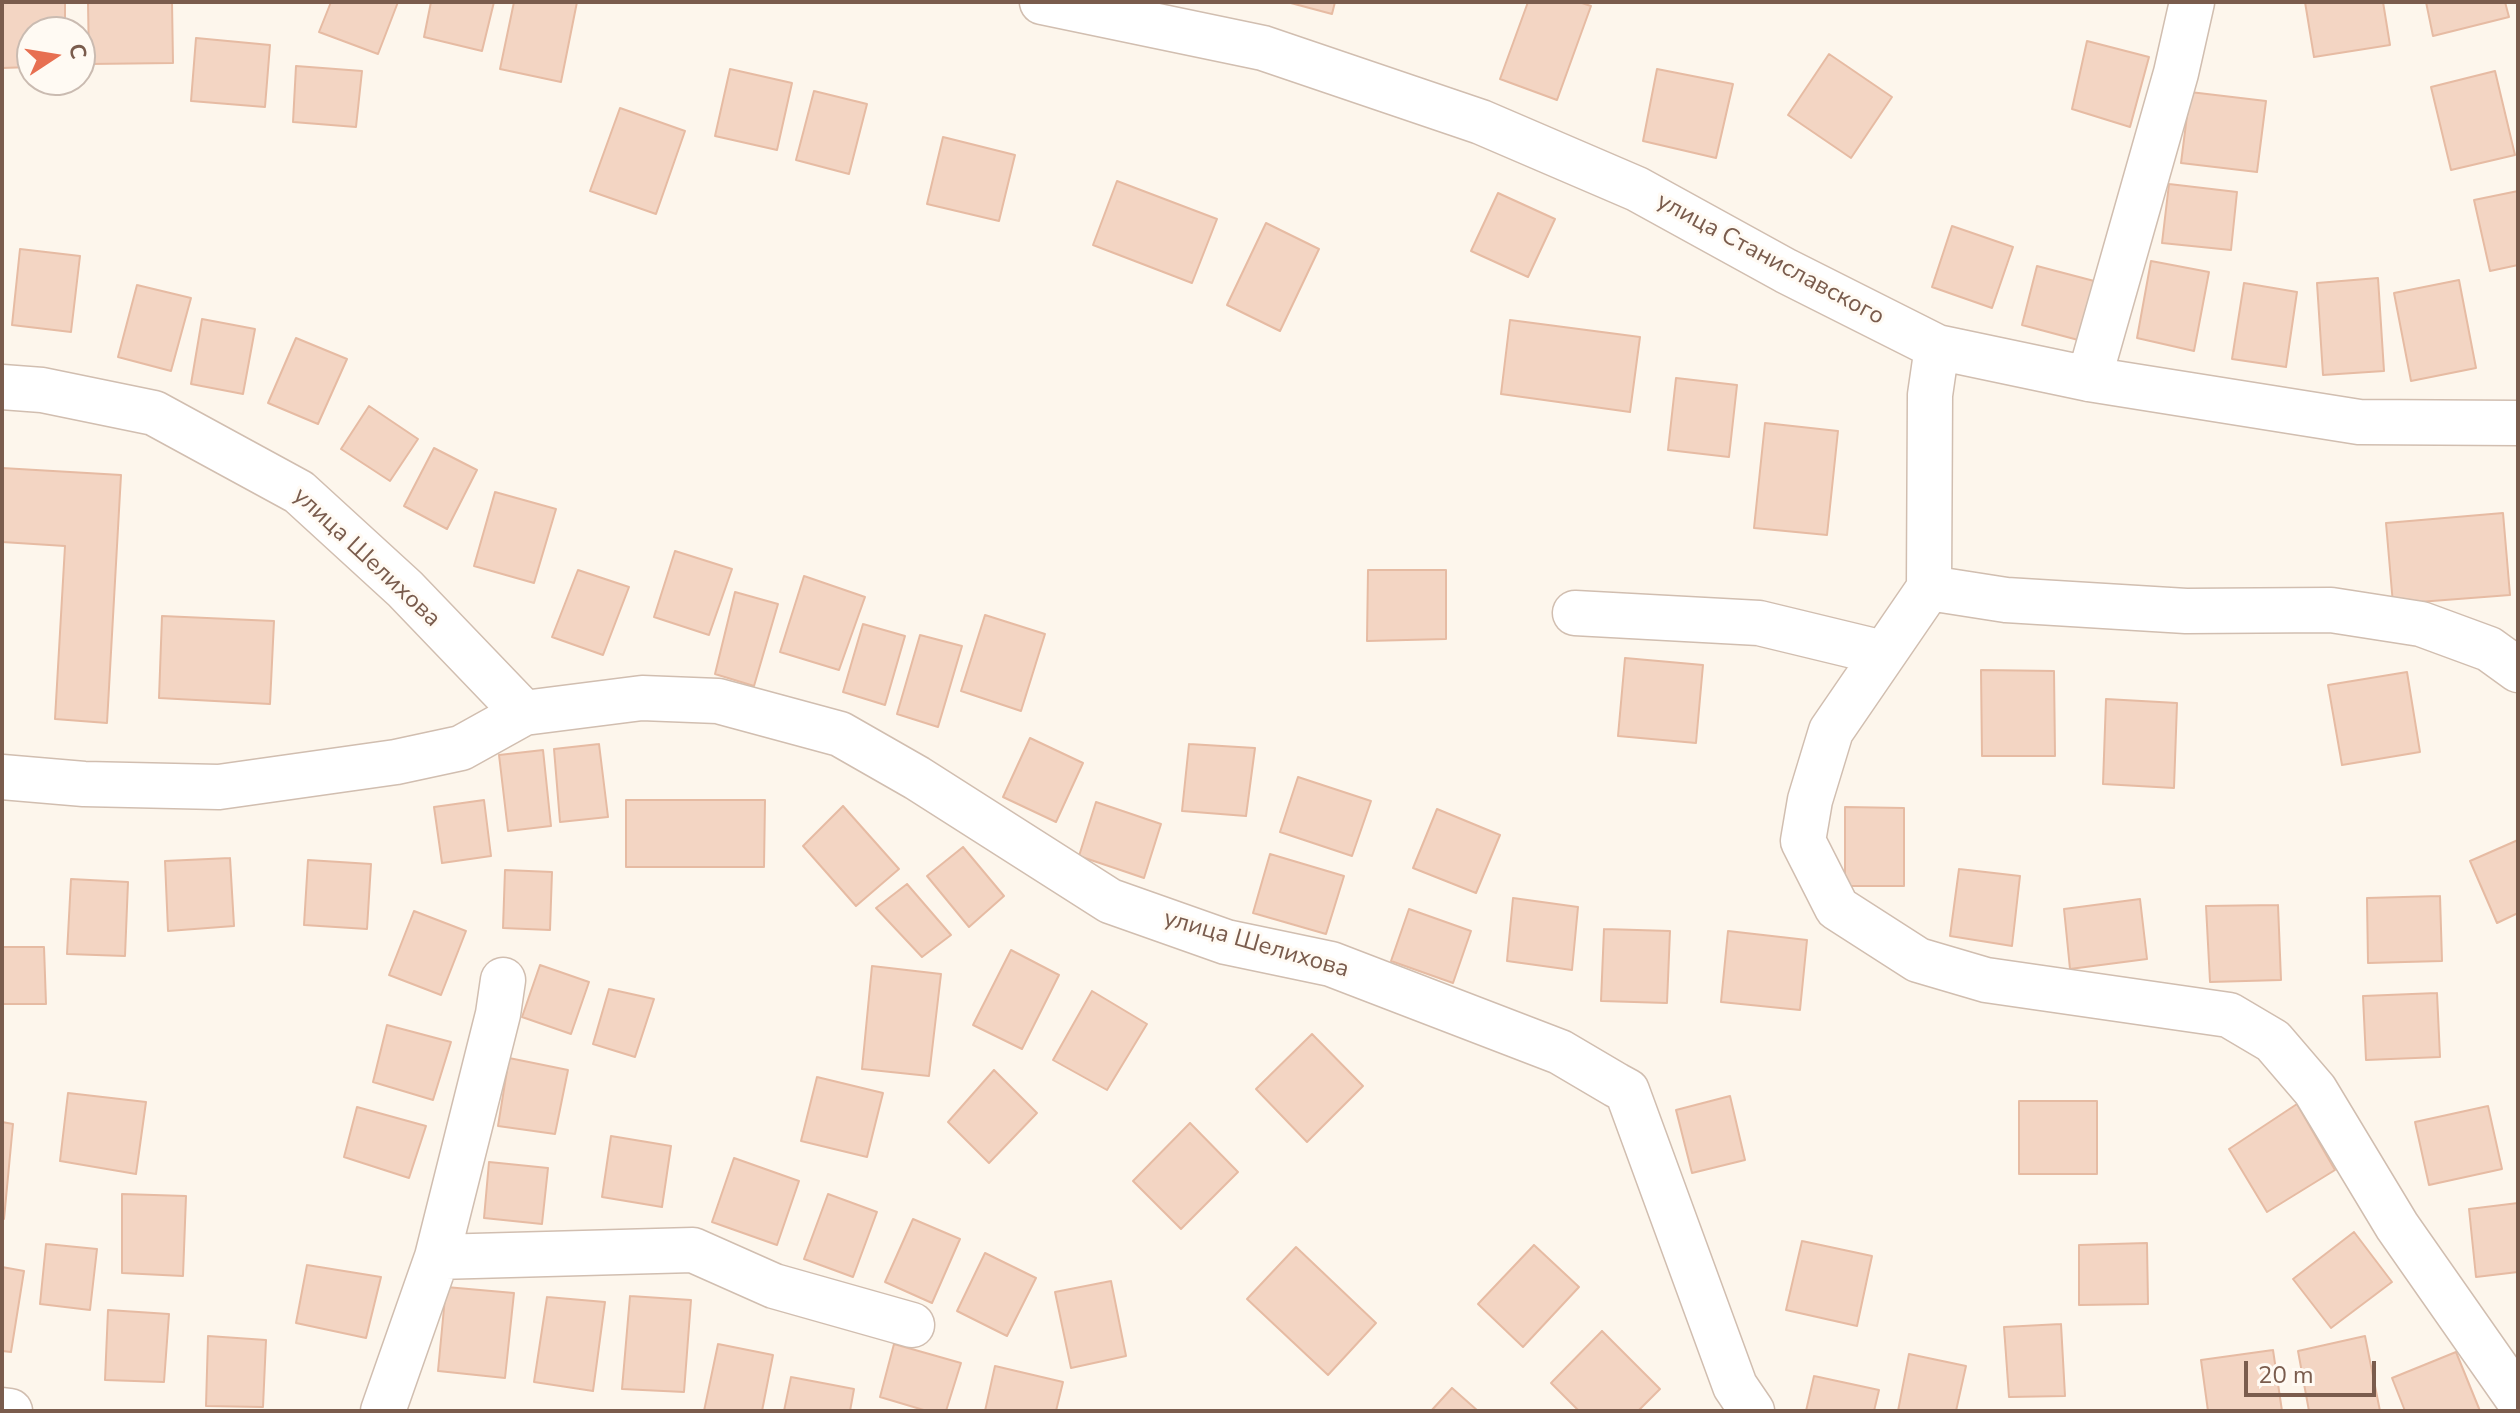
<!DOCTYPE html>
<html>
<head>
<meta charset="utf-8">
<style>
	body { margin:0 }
	#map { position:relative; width:2520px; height:1413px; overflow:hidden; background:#fdf6ec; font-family:"Nunito Sans",sans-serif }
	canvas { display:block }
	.frame { position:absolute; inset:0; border:4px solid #7a5c4d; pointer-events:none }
	.north { position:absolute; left:16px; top:16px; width:80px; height:80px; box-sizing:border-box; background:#fffaf3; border:2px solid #cabbb1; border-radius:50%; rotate:78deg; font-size:22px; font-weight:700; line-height:32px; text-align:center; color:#7a5c4d }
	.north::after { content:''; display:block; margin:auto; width:28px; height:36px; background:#e76f51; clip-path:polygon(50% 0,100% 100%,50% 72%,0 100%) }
	.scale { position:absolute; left:2244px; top:1361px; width:132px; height:36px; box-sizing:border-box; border:4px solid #7a5c4d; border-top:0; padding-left:10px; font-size:24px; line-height:28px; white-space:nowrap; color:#7a5c4d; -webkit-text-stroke:6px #fffaf3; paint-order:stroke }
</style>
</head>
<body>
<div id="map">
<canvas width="2520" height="1413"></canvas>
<div class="frame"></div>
<div class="north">С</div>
<div class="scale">20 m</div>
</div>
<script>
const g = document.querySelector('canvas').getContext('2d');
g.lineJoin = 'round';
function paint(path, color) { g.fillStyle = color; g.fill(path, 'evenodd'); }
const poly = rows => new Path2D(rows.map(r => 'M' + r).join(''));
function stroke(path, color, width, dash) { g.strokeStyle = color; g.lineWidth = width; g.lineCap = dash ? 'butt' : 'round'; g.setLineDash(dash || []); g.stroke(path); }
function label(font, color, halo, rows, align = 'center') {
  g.font = font + ' "Nunito Sans",sans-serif'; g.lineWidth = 6; g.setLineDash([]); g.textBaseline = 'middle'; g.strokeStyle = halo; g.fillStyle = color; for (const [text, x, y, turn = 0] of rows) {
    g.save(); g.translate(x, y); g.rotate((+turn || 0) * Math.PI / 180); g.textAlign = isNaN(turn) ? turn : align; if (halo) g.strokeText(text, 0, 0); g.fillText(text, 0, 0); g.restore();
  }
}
const building = poly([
	[2,2,65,2,65,32,32,32,32,67,2,68,2,2],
	[88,2,172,2,173,63,89,64,88,2],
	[331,2,398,2,378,54,319,32,331,2],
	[431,2,494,2,482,51,424,37,431,2],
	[514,2,577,2,561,82,500,69,514,2],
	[1287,2,1335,2,1332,14,1287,2],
	[1528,2,1579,2,1591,6,1557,100,1500,79,1528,2],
	[2305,2,2383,2,2390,45,2314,57,2305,2],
	[2426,2,2505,2,2509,17,2433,36,2426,2],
	[196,38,270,45,265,107,191,101,196,38],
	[2087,41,2149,57,2130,127,2072,109,2087,41],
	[1829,54,1892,97,1851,158,1788,115,1829,54],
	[296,66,362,71,356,127,293,122,296,66],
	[730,69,792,83,777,150,715,136,730,69],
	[1657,69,1733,84,1716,158,1643,141,1657,69],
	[2495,71,2515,155,2451,170,2431,87,2495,71],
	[814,91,867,104,849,174,796,160,814,91],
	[2190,92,2266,101,2257,172,2181,163,2190,92],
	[620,108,685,131,656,214,590,191,620,108],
	[943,137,1015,155,999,221,927,204,943,137],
	[1117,181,1217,219,1192,283,1093,245,1117,181],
	[2169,184,2237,192,2231,250,2162,243,2169,184],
	[2518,191,2518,265,2490,271,2474,200,2518,191],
	[1498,193,1555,219,1528,277,1471,251,1498,193],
	[1266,223,1319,249,1280,331,1227,305,1266,223],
	[1952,226,2013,247,1992,308,1932,287,1952,226],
	[20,249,80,256,71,332,12,325,20,249],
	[2151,261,2209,272,2194,351,2137,338,2151,261],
	[2037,266,2098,282,2082,341,2022,325,2037,266],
	[2378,278,2384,371,2323,375,2317,283,2378,278],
	[2459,280,2476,368,2411,381,2394,293,2459,280],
	[2244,283,2297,292,2286,367,2232,359,2244,283],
	[137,285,191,298,171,371,118,357,137,285],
	[202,319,255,329,243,394,191,384,202,319],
	[1510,320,1640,337,1630,412,1501,394,1510,320],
	[296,338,347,359,318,424,268,403,296,338],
	[1676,378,1737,385,1729,457,1668,450,1676,378],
	[369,406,418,439,390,481,341,449,369,406],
	[1765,423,1838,431,1827,535,1754,528,1765,423],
	[434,448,477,470,447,529,404,506,434,448],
	[2,468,121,475,107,723,55,719,65,546,2,542,2,468],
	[495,492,556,509,534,583,474,566,495,492],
	[2503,513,2510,595,2393,604,2386,523,2503,513],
	[675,551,732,569,709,635,654,617,675,551],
	[578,570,629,587,603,655,552,637,578,570],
	[1368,570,1446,570,1446,639,1367,641,1368,570],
	[804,576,865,597,839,670,780,652,804,576],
	[735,592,778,604,754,686,715,674,735,592],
	[985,615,1045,634,1021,711,961,691,985,615],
	[162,616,274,621,270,704,159,698,162,616],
	[863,624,905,636,885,705,843,692,863,624],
	[920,635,962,646,938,727,897,714,920,635],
	[1625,658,1703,665,1696,743,1618,736,1625,658],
	[1981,670,2054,671,2055,756,1982,756,1981,670],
	[2407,672,2420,752,2342,765,2328,685,2407,672],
	[2106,699,2177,703,2174,788,2103,784,2106,699],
	[1030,738,1083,763,1056,822,1003,797,1030,738],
	[599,744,608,817,560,822,554,749,599,744],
	[1189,744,1255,748,1246,816,1182,811,1189,744],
	[543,750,551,826,508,831,499,755,543,750],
	[1298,777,1371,801,1352,856,1280,832,1298,777],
	[484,800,491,856,442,863,434,807,484,800],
	[626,800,765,800,764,867,626,867,626,800],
	[1096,802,1161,824,1144,878,1079,856,1096,802],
	[843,806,899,869,856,906,803,846,843,806],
	[1845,807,1904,808,1904,886,1845,886,1845,807],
	[1437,809,1500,835,1476,893,1413,868,1437,809],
	[2518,840,2518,913,2497,923,2470,861,2518,840],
	[963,847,1004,896,969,927,927,876,963,847],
	[1270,854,1344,876,1326,934,1253,913,1270,854],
	[230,858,234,926,168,931,165,861,230,858],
	[308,860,371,864,367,929,304,925,308,860],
	[1959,869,2020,876,2012,946,1950,936,1959,869],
	[505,870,552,872,550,930,503,928,505,870],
	[71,879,128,882,125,956,67,954,71,879],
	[907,884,951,935,922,957,876,908,907,884],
	[2440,896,2442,961,2368,963,2367,898,2440,896],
	[1513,898,1578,907,1572,970,1507,961,1513,898],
	[2140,899,2147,959,2070,969,2064,909,2140,899],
	[2278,905,2281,980,2210,982,2206,906,2278,905],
	[1409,909,1471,931,1453,983,1391,961,1409,909],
	[414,911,466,931,441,995,389,975,414,911],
	[1604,929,1670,931,1667,1003,1601,1001,1604,929],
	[1728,931,1807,940,1800,1010,1721,1002,1728,931],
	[2,947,44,947,46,1004,2,1004,2,947],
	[1011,950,1059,975,1022,1049,973,1025,1011,950],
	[540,965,589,982,571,1034,522,1017,540,965],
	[872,966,941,974,929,1076,862,1069,872,966],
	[609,989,654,999,635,1057,593,1044,609,989],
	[1092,991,1147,1024,1107,1090,1053,1060,1092,991],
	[2437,993,2440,1057,2366,1060,2363,996,2437,993],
	[387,1025,451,1042,433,1100,373,1082,387,1025],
	[1312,1034,1363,1086,1307,1142,1256,1089,1312,1034],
	[509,1058,568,1070,555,1134,498,1126,509,1058],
	[994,1070,1037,1113,989,1163,948,1122,994,1070],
	[817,1077,883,1093,867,1157,801,1141,817,1077],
	[68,1093,146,1102,136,1174,60,1161,68,1093],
	[1730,1096,1745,1160,1692,1173,1676,1110,1730,1096],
	[2019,1101,2097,1101,2097,1174,2019,1174,2019,1101],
	[2297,1104,2335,1170,2267,1212,2229,1149,2297,1104],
	[2488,1106,2502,1169,2429,1185,2415,1122,2488,1106],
	[357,1107,426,1126,409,1178,344,1157,357,1107],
	[2,1122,13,1124,4,1219,2,1218,2,1122],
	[1190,1123,1238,1172,1181,1229,1133,1181,1190,1123],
	[611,1136,671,1146,662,1207,602,1197,611,1136],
	[734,1158,799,1181,777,1245,712,1222,734,1158],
	[489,1162,548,1168,542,1224,484,1218,489,1162],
	[122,1194,186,1196,183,1276,122,1273,122,1194],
	[828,1194,877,1212,853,1277,804,1259,828,1194],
	[2518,1203,2518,1272,2476,1277,2469,1209,2518,1203],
	[913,1219,960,1239,932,1303,885,1282,913,1219],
	[2354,1232,2392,1282,2331,1328,2293,1279,2354,1232],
	[1802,1241,1872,1256,1857,1326,1786,1310,1802,1241],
	[2147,1243,2148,1304,2079,1305,2079,1245,2147,1243],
	[46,1244,97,1249,90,1310,40,1304,46,1244],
	[1534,1245,1579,1287,1523,1347,1478,1304,1534,1245],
	[1296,1247,1376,1323,1328,1375,1247,1299,1296,1247],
	[985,1253,1036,1278,1007,1336,957,1311,985,1253],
	[307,1265,381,1277,366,1338,296,1323,307,1265],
	[2,1267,24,1271,11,1352,2,1351,2,1267],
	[1111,1281,1126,1356,1071,1368,1055,1292,1111,1281],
	[446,1287,514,1293,505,1378,438,1371,446,1287],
	[630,1296,691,1300,684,1392,622,1389,630,1296],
	[547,1297,605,1302,593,1391,534,1382,547,1297],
	[108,1310,169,1314,164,1382,105,1380,108,1310],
	[2061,1324,2065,1396,2009,1397,2004,1327,2061,1324],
	[1602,1331,1660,1389,1638,1411,1579,1411,1551,1383,1602,1331],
	[208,1336,266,1340,263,1407,206,1406,208,1336],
	[2365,1336,2380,1411,2309,1411,2298,1351,2365,1336],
	[718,1344,773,1355,762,1411,704,1411,718,1344],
	[894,1344,961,1363,946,1411,927,1411,880,1397,894,1344],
	[2273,1350,2282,1411,2208,1411,2201,1360,2273,1350],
	[2456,1352,2480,1411,2405,1411,2392,1378,2456,1352],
	[1909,1354,1966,1366,1956,1411,1898,1411,1909,1354],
	[995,1366,1063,1382,1056,1411,985,1411,995,1366],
	[1814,1376,1879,1390,1874,1411,1806,1411,1814,1376],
	[791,1377,854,1389,850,1411,784,1411,791,1377],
	[1452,1388,1478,1411,1431,1411,1452,1388]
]);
paint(building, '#f3d5c3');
stroke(building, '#e6bba3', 2);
const minor = poly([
	[1042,2,1263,48,1481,122,1637,189,1786,271,1937,347,2089,379,2359,422,2518,423],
	[1937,347,1930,395,1929,588,1831,731,1810,800,1803,841,1837,908,1918,960,1986,980,2229,1015,2273,1041,2315,1090,2397,1226,2518,1399],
	[2089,379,2176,73,2192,2],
	[2,387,42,390,154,413,299,492,405,589,524,713,642,698,718,701,840,734,917,778,1110,901,1226,942,1331,964,1560,1052,1616,1085,1627,1091,1735,1386,1752,1411],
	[1929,588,2006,600,2186,611,2331,610,2421,624,2489,649,2518,670],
	[1575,613,1759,623,1883,653],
	[2,777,84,784,219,787,396,762,461,748,524,713],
	[437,1257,693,1250,774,1286,912,1325],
	[2,1410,10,1411],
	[383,1411,437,1257,498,1014,503,980]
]);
stroke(minor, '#d1beb0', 47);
stroke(minor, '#fff', 44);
label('24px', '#7a5c4d', '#fffaf3', [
	["улица Станиславского",1770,260,28],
	["улица Шелихова",366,558,43],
	["улица Шелихова",1256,945,16]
]);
</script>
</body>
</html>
